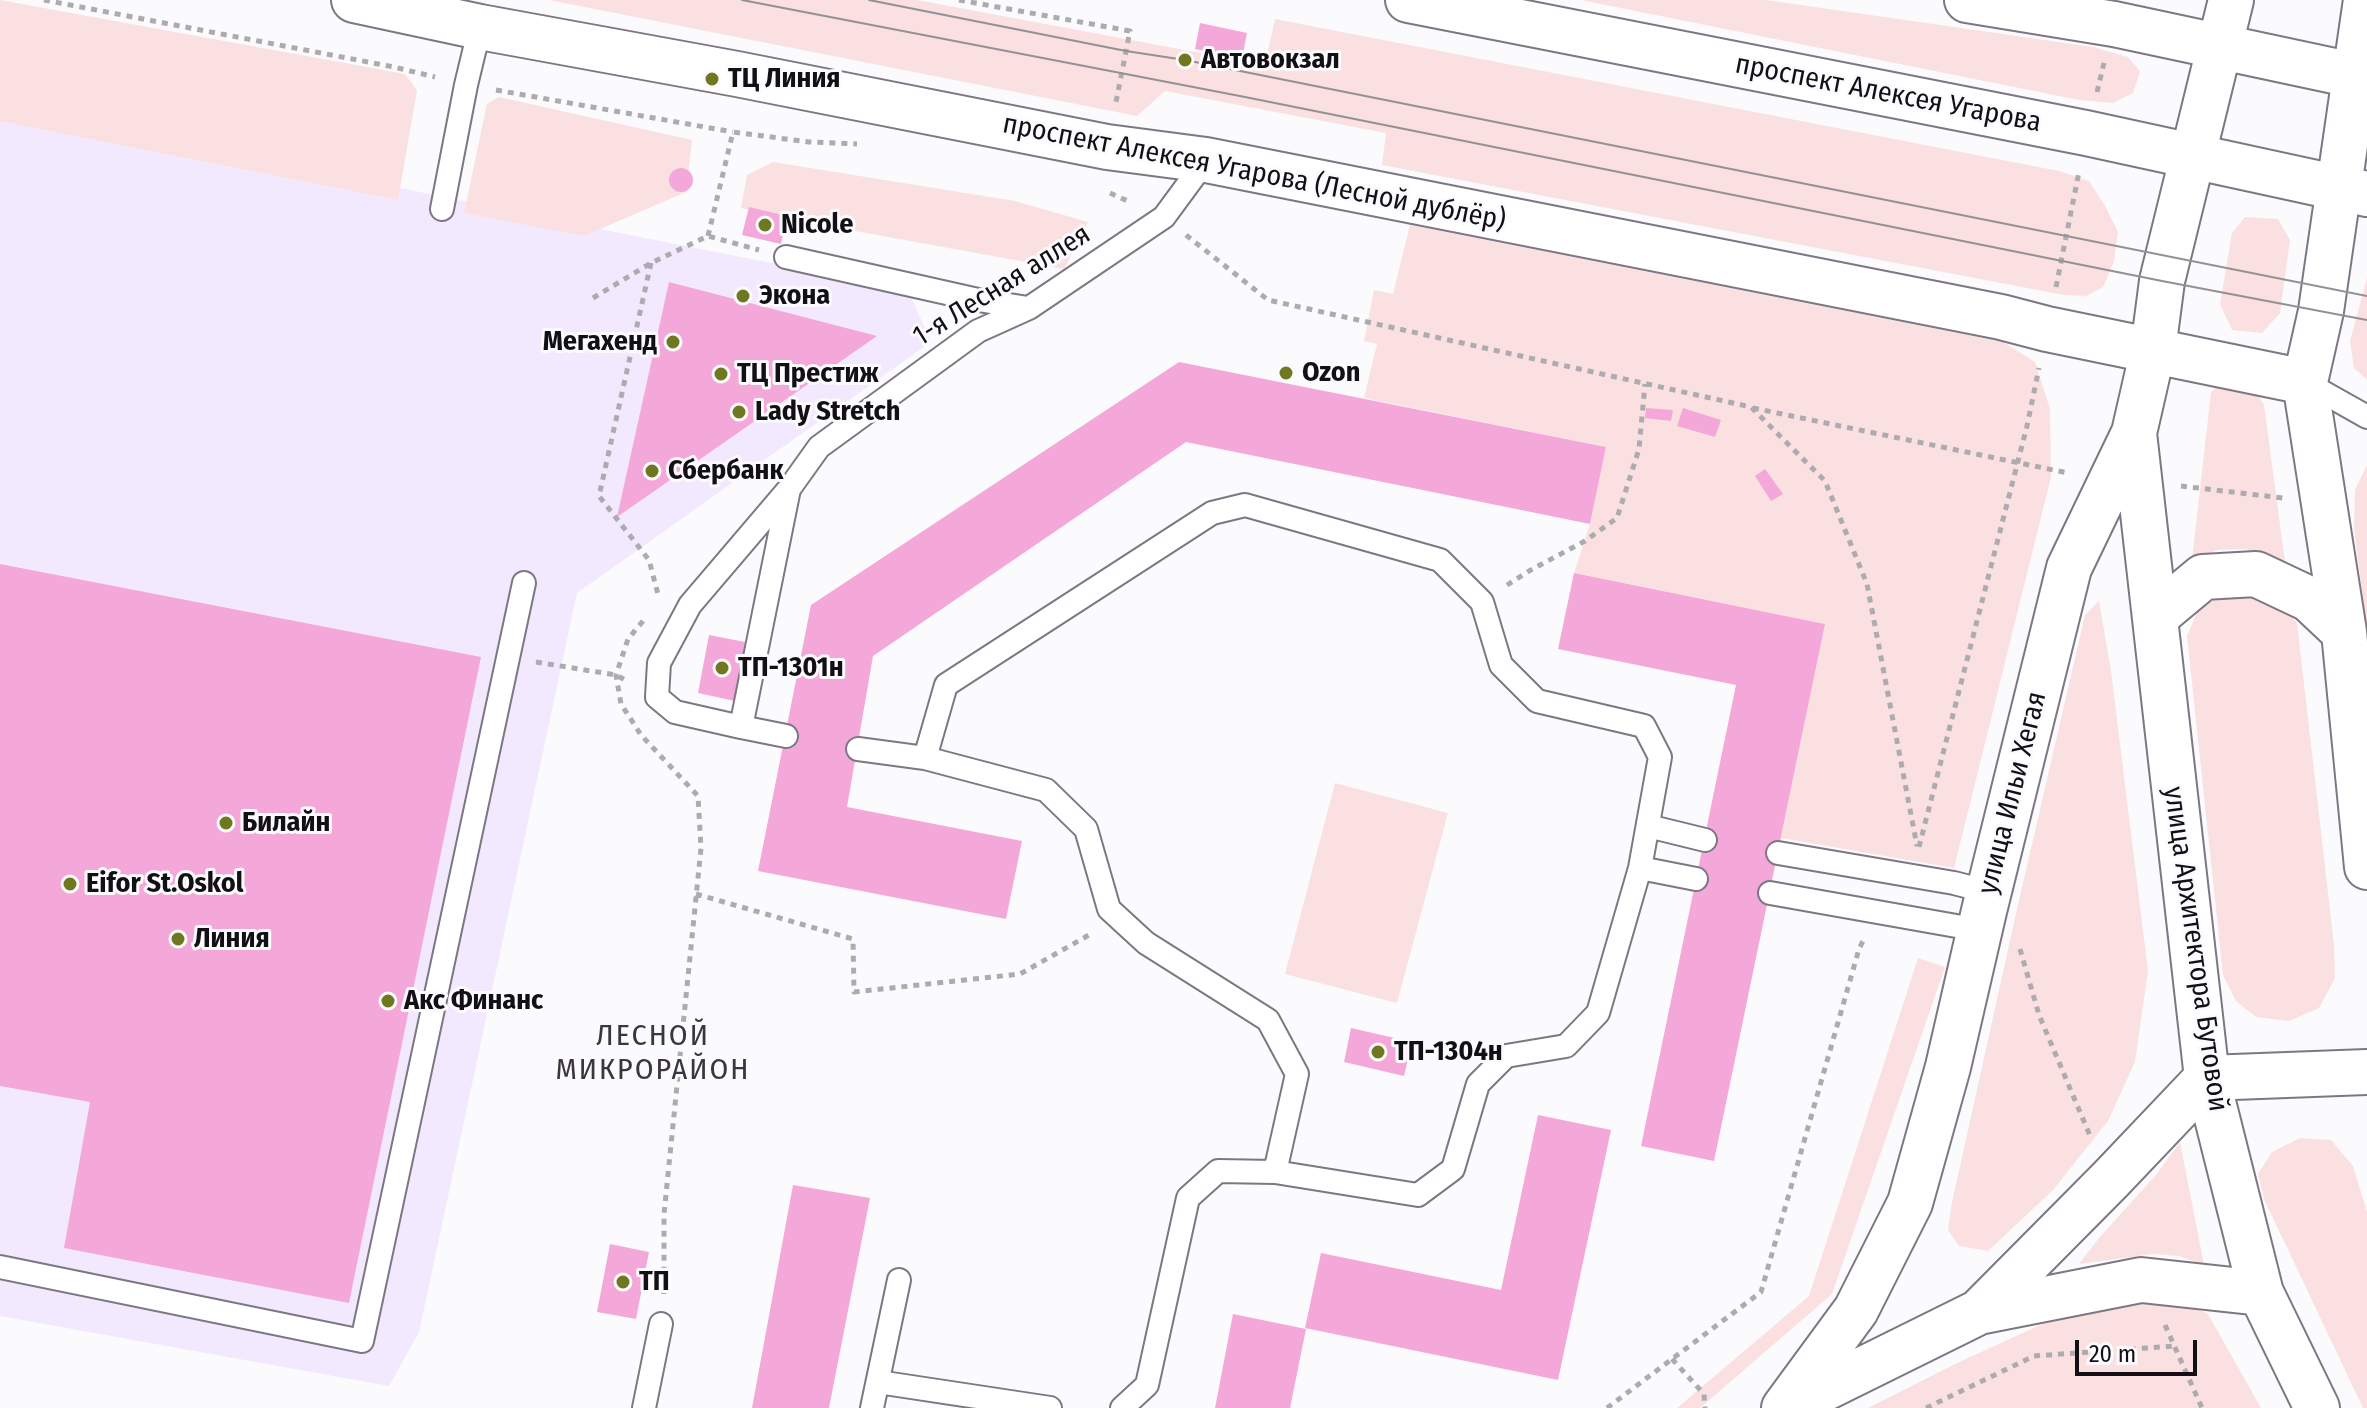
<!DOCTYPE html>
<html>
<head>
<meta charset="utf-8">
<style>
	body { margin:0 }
	#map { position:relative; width:2367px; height:1408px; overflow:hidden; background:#fbfafd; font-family:"Fira Sans Condensed",sans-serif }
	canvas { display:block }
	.scale { position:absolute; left:2075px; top:1340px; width:122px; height:36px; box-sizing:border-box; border:4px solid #131015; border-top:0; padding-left:10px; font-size:24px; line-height:28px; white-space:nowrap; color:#131015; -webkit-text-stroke:6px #fbfafd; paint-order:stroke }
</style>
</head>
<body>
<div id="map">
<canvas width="2367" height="1408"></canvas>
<div class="scale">20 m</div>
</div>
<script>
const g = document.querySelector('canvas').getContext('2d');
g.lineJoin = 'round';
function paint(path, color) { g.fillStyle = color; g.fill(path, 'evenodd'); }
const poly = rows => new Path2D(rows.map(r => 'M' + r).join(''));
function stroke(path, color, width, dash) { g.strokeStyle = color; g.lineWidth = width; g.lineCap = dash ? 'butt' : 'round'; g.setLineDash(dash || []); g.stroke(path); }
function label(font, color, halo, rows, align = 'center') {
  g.font = font + ' "Fira Sans Condensed",sans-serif'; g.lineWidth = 6; g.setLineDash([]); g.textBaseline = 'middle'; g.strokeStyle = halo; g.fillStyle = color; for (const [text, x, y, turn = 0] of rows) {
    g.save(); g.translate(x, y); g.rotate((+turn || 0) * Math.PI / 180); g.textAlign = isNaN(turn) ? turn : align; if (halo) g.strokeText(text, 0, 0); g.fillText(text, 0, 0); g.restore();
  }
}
paint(poly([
	[0,106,620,233,908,290,931,342,577,593,419,1332,389,1386,0,1316]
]), '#f3e9fe');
paint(poly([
	[0,0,405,74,417,90,398,200,0,121],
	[549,0,917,0,1265,65,1275,19,2059,171,2089,181,2104,204,2118,232,2114,261,2103,287,2086,296,2064,295,1382,165,1386,133,1165,91,1137,116],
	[1581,0,1766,0,2093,47,2128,57,2140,71,2133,93,2113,103,2079,100],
	[499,97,692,140,686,192,584,236,464,213,487,104],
	[773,162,1015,201,1088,222,1064,269,778,217,741,208,747,175],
	[2245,217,2278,219,2290,240,2280,313,2262,333,2232,330,2220,304,2232,233],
	[1410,225,2003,342,2035,362,2050,409,2051,477,1954,868,1781,838,1825,624,1574,573,1590,524,1606,447,1364,398,1377,344,1364,341,1374,290,1393,294],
	[2367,278,2367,380,2354,368,2350,341],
	[2219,385,2257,394,2264,405,2285,562,2246,549,2217,550,2192,560,2211,392],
	[2367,465,2367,630,2354,529,2355,490],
	[2226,595,2272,595,2297,623,2334,945,2335,978,2319,1008,2289,1021,2256,1017,2236,1001,2223,975,2187,636,2200,605],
	[2099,601,2111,671,2148,971,2135,1062,2108,1121,2053,1190,1988,1251,1959,1246,1948,1230,1951,1207,2017,909,2085,615],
	[1335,783,1448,813,1397,1003,1285,974],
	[1918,958,1945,967,1832,1294,1700,1408,1677,1408,1809,1296],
	[2300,1138,2331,1140,2353,1166,2367,1212,2367,1408,2363,1408,2264,1199,2258,1174,2272,1152],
	[2180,1142,2204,1265,2179,1256,2153,1254,2079,1264,2099,1238,2156,1175],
	[2138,1297,2173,1297,2208,1314,2261,1408,1868,1408,1953,1365,2040,1325]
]), '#fbe0e1');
paint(poly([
	[1200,23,1247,33,1242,59,1195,49],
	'669 180a12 12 0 1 1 24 0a12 12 0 1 1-24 0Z',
	[749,207,787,216,781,244,742,235],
	[669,282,877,336,617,517],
	[1179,362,1606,447,1590,524,1186,442,873,656,847,807,1022,841,1006,919,758,871,811,605],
	[1646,408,1673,410,1671,421,1645,418],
	[1683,408,1721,420,1715,437,1677,426],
	[1765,469,1783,494,1771,501,1755,476],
	[0,564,481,657,349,1303,64,1248,90,1102,0,1086],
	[1574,573,1825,624,1714,1161,1641,1146,1736,685,1558,649],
	[709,635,745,642,735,701,698,693],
	[1351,1028,1412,1042,1404,1076,1344,1062],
	[1538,1115,1611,1130,1558,1380,1305,1328,1321,1253,1501,1290],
	[793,1185,870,1198,829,1408,752,1408],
	[610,1244,649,1252,636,1319,597,1312],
	[1233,1314,1306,1329,1290,1408,1215,1408]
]), '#f4a8d9');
const lane = poly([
	[442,209,466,85,480,27],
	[786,257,978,300,1028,308],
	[2305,382,2367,417],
	[741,727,675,712,657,697,659,663,690,605,788,490],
	[786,736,741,727,789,489,819,447,978,331,1029,308,1164,217,1206,160],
	[858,749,925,758,1046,790,1086,829,1109,909,1146,943,1268,1020,1297,1074,1275,1172],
	[925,758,946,685,1212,513,1245,505,1440,560,1482,602,1501,665,1537,701,1644,726,1660,757,1640,868,1598,1013,1566,1046,1506,1056,1478,1084,1453,1169,1418,1195,1275,1172,1218,1171,1188,1198,1147,1385,1122,1408],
	[1648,826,1705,840],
	[1778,853,1954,883,1989,892],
	[1640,868,1696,879],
	[1770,893,1979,930],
	[0,1267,362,1341,524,583],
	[878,1382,1050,1408],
	[644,1408,661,1324],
	[872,1408,899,1280]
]);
const secondary = poly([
	[354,0,480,27,737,74,1107,147,1206,160,2001,317,2047,329,2305,382],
	[2366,0,2321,311,2305,382,2344,632,2367,867],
	[2134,433,2207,1078,2261,1293,2317,1408],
	[2155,617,2203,577,2256,574,2309,599,2344,632],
	[1979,1312,2111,1179,2207,1078,2367,1072],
	[1789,1406,1979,1312,2141,1280,2261,1293],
	[1784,1408,1856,1310,1910,1203,1948,1067,1984,911,2069,568,2134,433,2153,350,2162,281,2231,0]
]);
const primary = poly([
	[1408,0,2086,133,2367,194],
	[1967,0,2114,24,2367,78]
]);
stroke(lane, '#7d7784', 26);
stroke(secondary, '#7d7784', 48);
stroke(primary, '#7d7784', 48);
stroke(poly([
	[44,0,394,67,435,77],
	[959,0,1130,31,1115,107],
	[496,90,733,132],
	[2097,92,2104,63],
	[1110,193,1130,202],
	[1186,235,1268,300,1751,407,1825,481,1867,584,1917,846],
	[708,236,733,132,809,142,857,144],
	[651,263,599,496,649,560,659,598],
	[2056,287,2079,172],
	[593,298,651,263,708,236,759,250],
	[1753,408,2068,473],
	[2181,486,2283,498],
	[1507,585,1529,571,1585,541,1617,518,1639,449,1645,384],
	[643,621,628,639,616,675,621,704,641,735,698,796,701,848,664,1214,664,1294],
	[536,662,616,675,627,681],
	[1919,847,2027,426,2039,368],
	[696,894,853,939,854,992,1020,974,1089,935],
	[2020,949,2039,1015,2091,1138],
	[2165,1325,2202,1408],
	[1672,1359,1704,1394,1705,1408],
	[1607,1408,1761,1292,1859,949,1863,941],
	[1926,1408,2034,1356,2175,1346]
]), '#adabaf', 5, [6, 6]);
stroke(lane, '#fff', 22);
stroke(secondary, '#fff', 44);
stroke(primary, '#fff', 44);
stroke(poly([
	[742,0,1245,97,2162,281,2367,320],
	[869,0,1126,51,1185,60,2367,296]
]), '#929194', 2);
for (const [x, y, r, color] of [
	[1185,60,8,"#707721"],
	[712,79,8,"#707721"],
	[765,225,8,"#707721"],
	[743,296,8,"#707721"],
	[673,342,8,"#707721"],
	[1286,373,8,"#707721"],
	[721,374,8,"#707721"],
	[739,412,8,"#707721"],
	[652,471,8,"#707721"],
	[722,668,8,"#707721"],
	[226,823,8,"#707721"],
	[70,884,8,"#707721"],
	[178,939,8,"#707721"],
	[388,1001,8,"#707721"],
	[1378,1052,8,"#707721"],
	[623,1282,8,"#707721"]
]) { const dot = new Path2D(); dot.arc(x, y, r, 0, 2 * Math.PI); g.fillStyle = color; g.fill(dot); stroke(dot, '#fbfafd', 3); }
label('bold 28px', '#131015', '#fbfafd', [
	["Автовокзал",1201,60],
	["ТЦ Линия",728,79],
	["Nicole",781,225],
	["Экона",759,296],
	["Мегахенд",657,342,"right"],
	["Ozon",1302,373],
	["ТЦ Престиж",737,374],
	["Lady Stretch",755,412],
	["Сбербанк",668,471],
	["ТП-1301н",738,668],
	["Билайн",242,823],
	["Eifor St.Oskol",86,884],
	["Линия",194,939],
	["Акс Финанс",404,1001],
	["ТП-1304н",1394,1052],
	["ТП",639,1282]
], 'left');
label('28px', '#131015', '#fbfafd', [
	["проспект Алексея Угарова",1888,94,11],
	["проспект Алексея Угарова (Лесной дублёр)",1254,173,11],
	["1-я Лесная аллея",1002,286,-32],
	["улица Ильи Хегая",2013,793,-76],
	["улица Архитектора Бутовой",2195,949,82]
]);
g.letterSpacing = '2px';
label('30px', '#3b3541', '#fbfafd', [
	["ЛЕСНОЙ",653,1037],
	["МИКРОРАЙОН",653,1071]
]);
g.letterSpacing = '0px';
</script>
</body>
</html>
